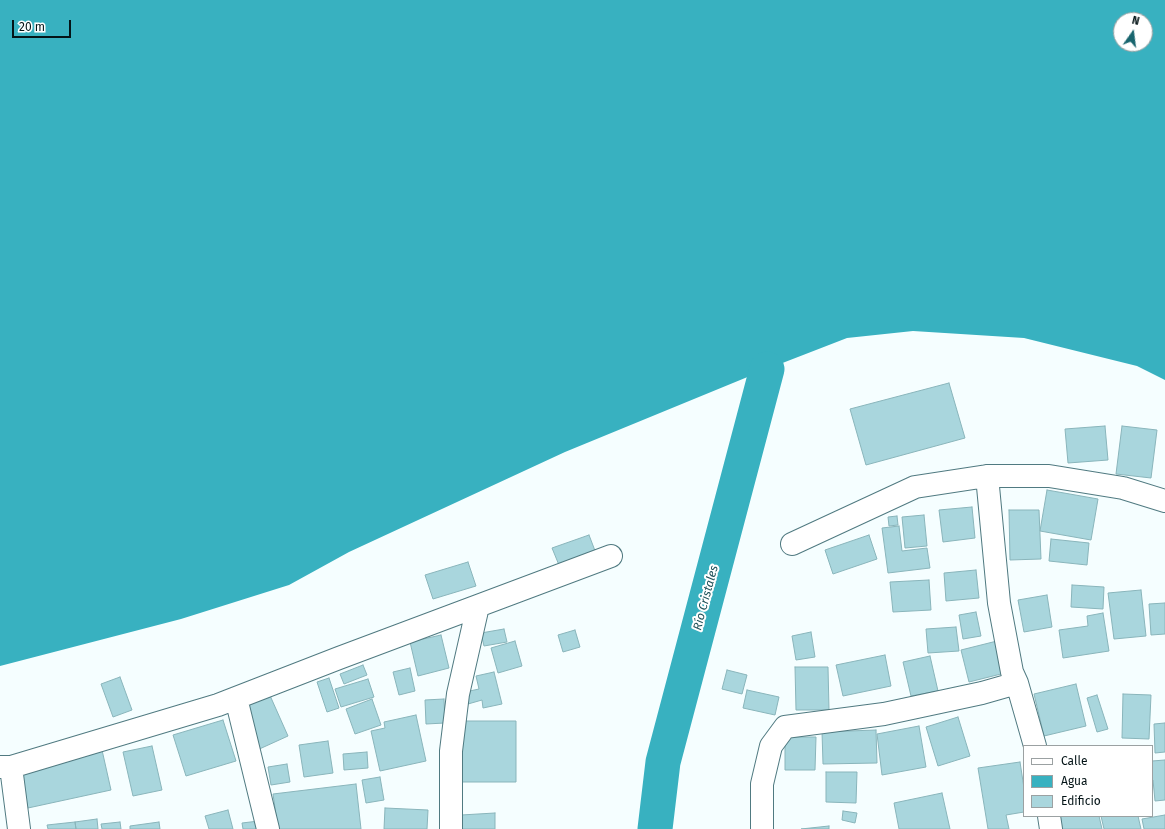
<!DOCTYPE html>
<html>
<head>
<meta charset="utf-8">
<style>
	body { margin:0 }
	#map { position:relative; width:1165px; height:829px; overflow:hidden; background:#f5feff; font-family:"Fira Sans",sans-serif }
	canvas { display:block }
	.legend { position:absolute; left:1023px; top:745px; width:130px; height:72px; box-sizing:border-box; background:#fff; border:1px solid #9ba1a2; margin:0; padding:5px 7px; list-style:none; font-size:12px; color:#041417 }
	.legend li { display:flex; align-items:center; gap:8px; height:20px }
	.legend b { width:20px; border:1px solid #9ba1a2 }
	.north { position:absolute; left:1113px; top:12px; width:40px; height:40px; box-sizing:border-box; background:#fff; border:1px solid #9ba1a2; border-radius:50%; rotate:14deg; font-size:11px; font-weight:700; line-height:16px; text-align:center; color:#041417 }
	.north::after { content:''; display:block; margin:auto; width:14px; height:18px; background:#18656e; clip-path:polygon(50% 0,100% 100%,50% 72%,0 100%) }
	.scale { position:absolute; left:12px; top:20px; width:59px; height:18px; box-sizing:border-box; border:2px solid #041417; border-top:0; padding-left:5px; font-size:12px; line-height:14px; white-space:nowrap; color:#041417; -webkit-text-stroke:3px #fff; paint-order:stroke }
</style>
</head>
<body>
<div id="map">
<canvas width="1165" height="829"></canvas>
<ul class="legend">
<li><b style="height:5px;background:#fff"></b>Calle</li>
<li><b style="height:11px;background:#38b1c0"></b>Agua</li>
<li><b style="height:11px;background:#a9d6dd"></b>Edificio</li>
</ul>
<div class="north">N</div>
<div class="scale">20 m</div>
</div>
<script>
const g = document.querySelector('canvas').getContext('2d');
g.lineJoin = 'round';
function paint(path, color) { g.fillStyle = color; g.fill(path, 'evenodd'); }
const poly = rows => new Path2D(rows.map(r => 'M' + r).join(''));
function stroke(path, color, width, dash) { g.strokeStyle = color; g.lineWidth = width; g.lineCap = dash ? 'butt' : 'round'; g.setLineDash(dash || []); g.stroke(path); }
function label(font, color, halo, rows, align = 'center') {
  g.font = font + ' "Fira Sans",sans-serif'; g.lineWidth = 4; g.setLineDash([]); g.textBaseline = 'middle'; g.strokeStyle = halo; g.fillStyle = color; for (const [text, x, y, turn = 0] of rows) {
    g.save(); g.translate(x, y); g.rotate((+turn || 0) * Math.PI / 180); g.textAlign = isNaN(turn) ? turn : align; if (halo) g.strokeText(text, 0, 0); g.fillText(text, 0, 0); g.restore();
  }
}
paint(poly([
	[0,0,1165,0,1165,380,1137,366,1024,338,913,331,847,338,767,369,565,452,349,552,289,585,181,619,0,666],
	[1121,20,1145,20,1145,44,1121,44]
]), '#38b1c0');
stroke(poly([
	[655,829,663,762,767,369]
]), '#38b1c0', 35);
const building = poly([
	[949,383,965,438,866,465,850,409,949,383],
	[1105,426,1108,460,1068,463,1065,429,1105,426],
	[1122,426,1157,430,1151,478,1116,474,1122,426],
	[1047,490,1098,499,1091,540,1040,531,1047,490],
	[972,507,975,538,943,542,939,510,972,507],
	[1009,510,1039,510,1041,559,1010,560,1009,510],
	[924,515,927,546,905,548,902,517,924,515],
	[897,516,898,525,889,526,888,517,897,516],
	[899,526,902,551,927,548,930,568,888,573,882,528,899,526],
	[589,535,597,556,561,570,552,548,589,535],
	[869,535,877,559,833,574,825,550,869,535],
	[1051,539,1089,543,1087,565,1049,561,1051,539],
	[468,562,476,586,433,599,425,575,468,562],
	[976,570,979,598,946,601,944,573,976,570],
	[929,580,931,610,893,612,890,582,929,580],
	[1072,585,1104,587,1103,609,1071,607,1072,585],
	[1141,590,1146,636,1114,639,1108,593,1141,590],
	[1047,595,1052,627,1024,632,1018,600,1047,595],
	[1165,603,1165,634,1151,635,1149,604,1165,603],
	[976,612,981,636,963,639,959,615,976,612],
	[1103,613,1109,651,1063,658,1059,630,1088,626,1087,616,1103,613],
	[956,627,959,651,928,653,926,629,956,627],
	[504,629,507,642,484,646,481,633,504,629],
	[575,630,580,647,563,652,558,635,575,630],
	[811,632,815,657,796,660,792,636,811,632],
	[441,635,449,668,418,676,410,642,441,635],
	[515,641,522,666,498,673,491,648,515,641],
	[997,641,1005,673,969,682,961,650,997,641],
	[885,655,891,686,843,696,836,665,885,655],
	[930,656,938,691,911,696,903,662,930,656],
	[363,665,367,675,344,684,340,674,363,665],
	[795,667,828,667,829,710,796,710,795,667],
	[410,668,415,691,399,695,393,672,410,668],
	[727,670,747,675,742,694,722,689,727,670],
	[494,672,502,704,483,708,482,700,468,704,465,692,479,689,476,676,494,672],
	[120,677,132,710,113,717,101,684,120,677],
	[329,678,339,708,327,712,317,682,329,678],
	[368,679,374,697,341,707,335,689,368,679],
	[1076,684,1086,726,1044,736,1034,694,1076,684],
	[747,690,779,697,775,715,743,708,747,690],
	[268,691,288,736,255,751,234,706,268,691],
	[1123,694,1151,695,1149,739,1122,738,1123,694],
	[1097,695,1108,729,1097,732,1087,698,1097,695],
	[372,699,381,725,355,734,346,709,372,699],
	[444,699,445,723,426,724,425,700,444,699],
	[416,715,426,761,380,771,371,731,385,728,384,722,416,715],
	[958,717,970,756,938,766,926,727,958,717],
	[223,720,236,761,186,776,173,735,223,720],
	[461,721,516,721,516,782,461,782,461,721],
	[1165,723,1165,752,1155,753,1154,724,1165,723],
	[919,726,926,767,882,775,877,734,919,726],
	[876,730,877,763,823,764,822,732,876,730],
	[785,737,816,737,815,770,785,770,785,737],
	[328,741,333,773,304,777,299,745,328,741],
	[152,746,162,790,133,796,123,752,152,746],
	[102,750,111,790,28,808,19,768,102,750],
	[367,752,368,768,344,770,343,754,367,752],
	[1165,760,1165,800,1155,801,1153,780,1152,780,1152,761,1165,760],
	[1020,762,1024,788,1024,812,1006,815,1009,829,988,829,978,768,1020,762],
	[287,764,290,782,271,785,268,767,287,764],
	[826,772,857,772,856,803,826,802,826,772],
	[380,777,384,800,366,803,362,780,380,777],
	[356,784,361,829,278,829,273,794,356,784],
	[942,793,950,829,899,829,894,803,942,793],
	[385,808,428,810,427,829,384,829,385,808],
	[228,810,233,829,209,829,205,816,228,810],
	[843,811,857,813,855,823,842,820,843,811],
	[495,813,495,829,462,829,461,815,495,813],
	[1165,815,1165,829,1144,829,1142,819,1165,815],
	[1056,816,1099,816,1102,829,1058,829,1056,816],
	[1101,816,1138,816,1141,829,1104,829,1101,816],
	[97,819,98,829,76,829,75,822,97,819],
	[267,820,268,829,243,829,242,823,267,820],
	[75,822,76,829,48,829,47,825,75,822],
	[120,822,121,829,102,829,101,824,120,822],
	[159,822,160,829,130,829,130,826,159,822],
	[829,826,829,829,801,829,829,826]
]);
paint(building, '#a9d6dd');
stroke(building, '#89b5bb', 1);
const minor = poly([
	[987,476,999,603,1012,672,1017,683,1035,746],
	[792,544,915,487,987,476,1049,476,1123,488,1165,501],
	[236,698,268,829],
	[0,767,11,767,19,829],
	[11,767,218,705,339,658,611,556],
	[1049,816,1051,829],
	[451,829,451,751,458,694,478,606],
	[762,829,762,784,771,746,785,727,884,714,982,693,1017,683]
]);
stroke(minor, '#507a81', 24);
stroke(minor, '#fff', 22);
label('italic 12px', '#205259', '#fff', [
	["Río Cristales",706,598,-75]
]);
</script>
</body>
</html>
